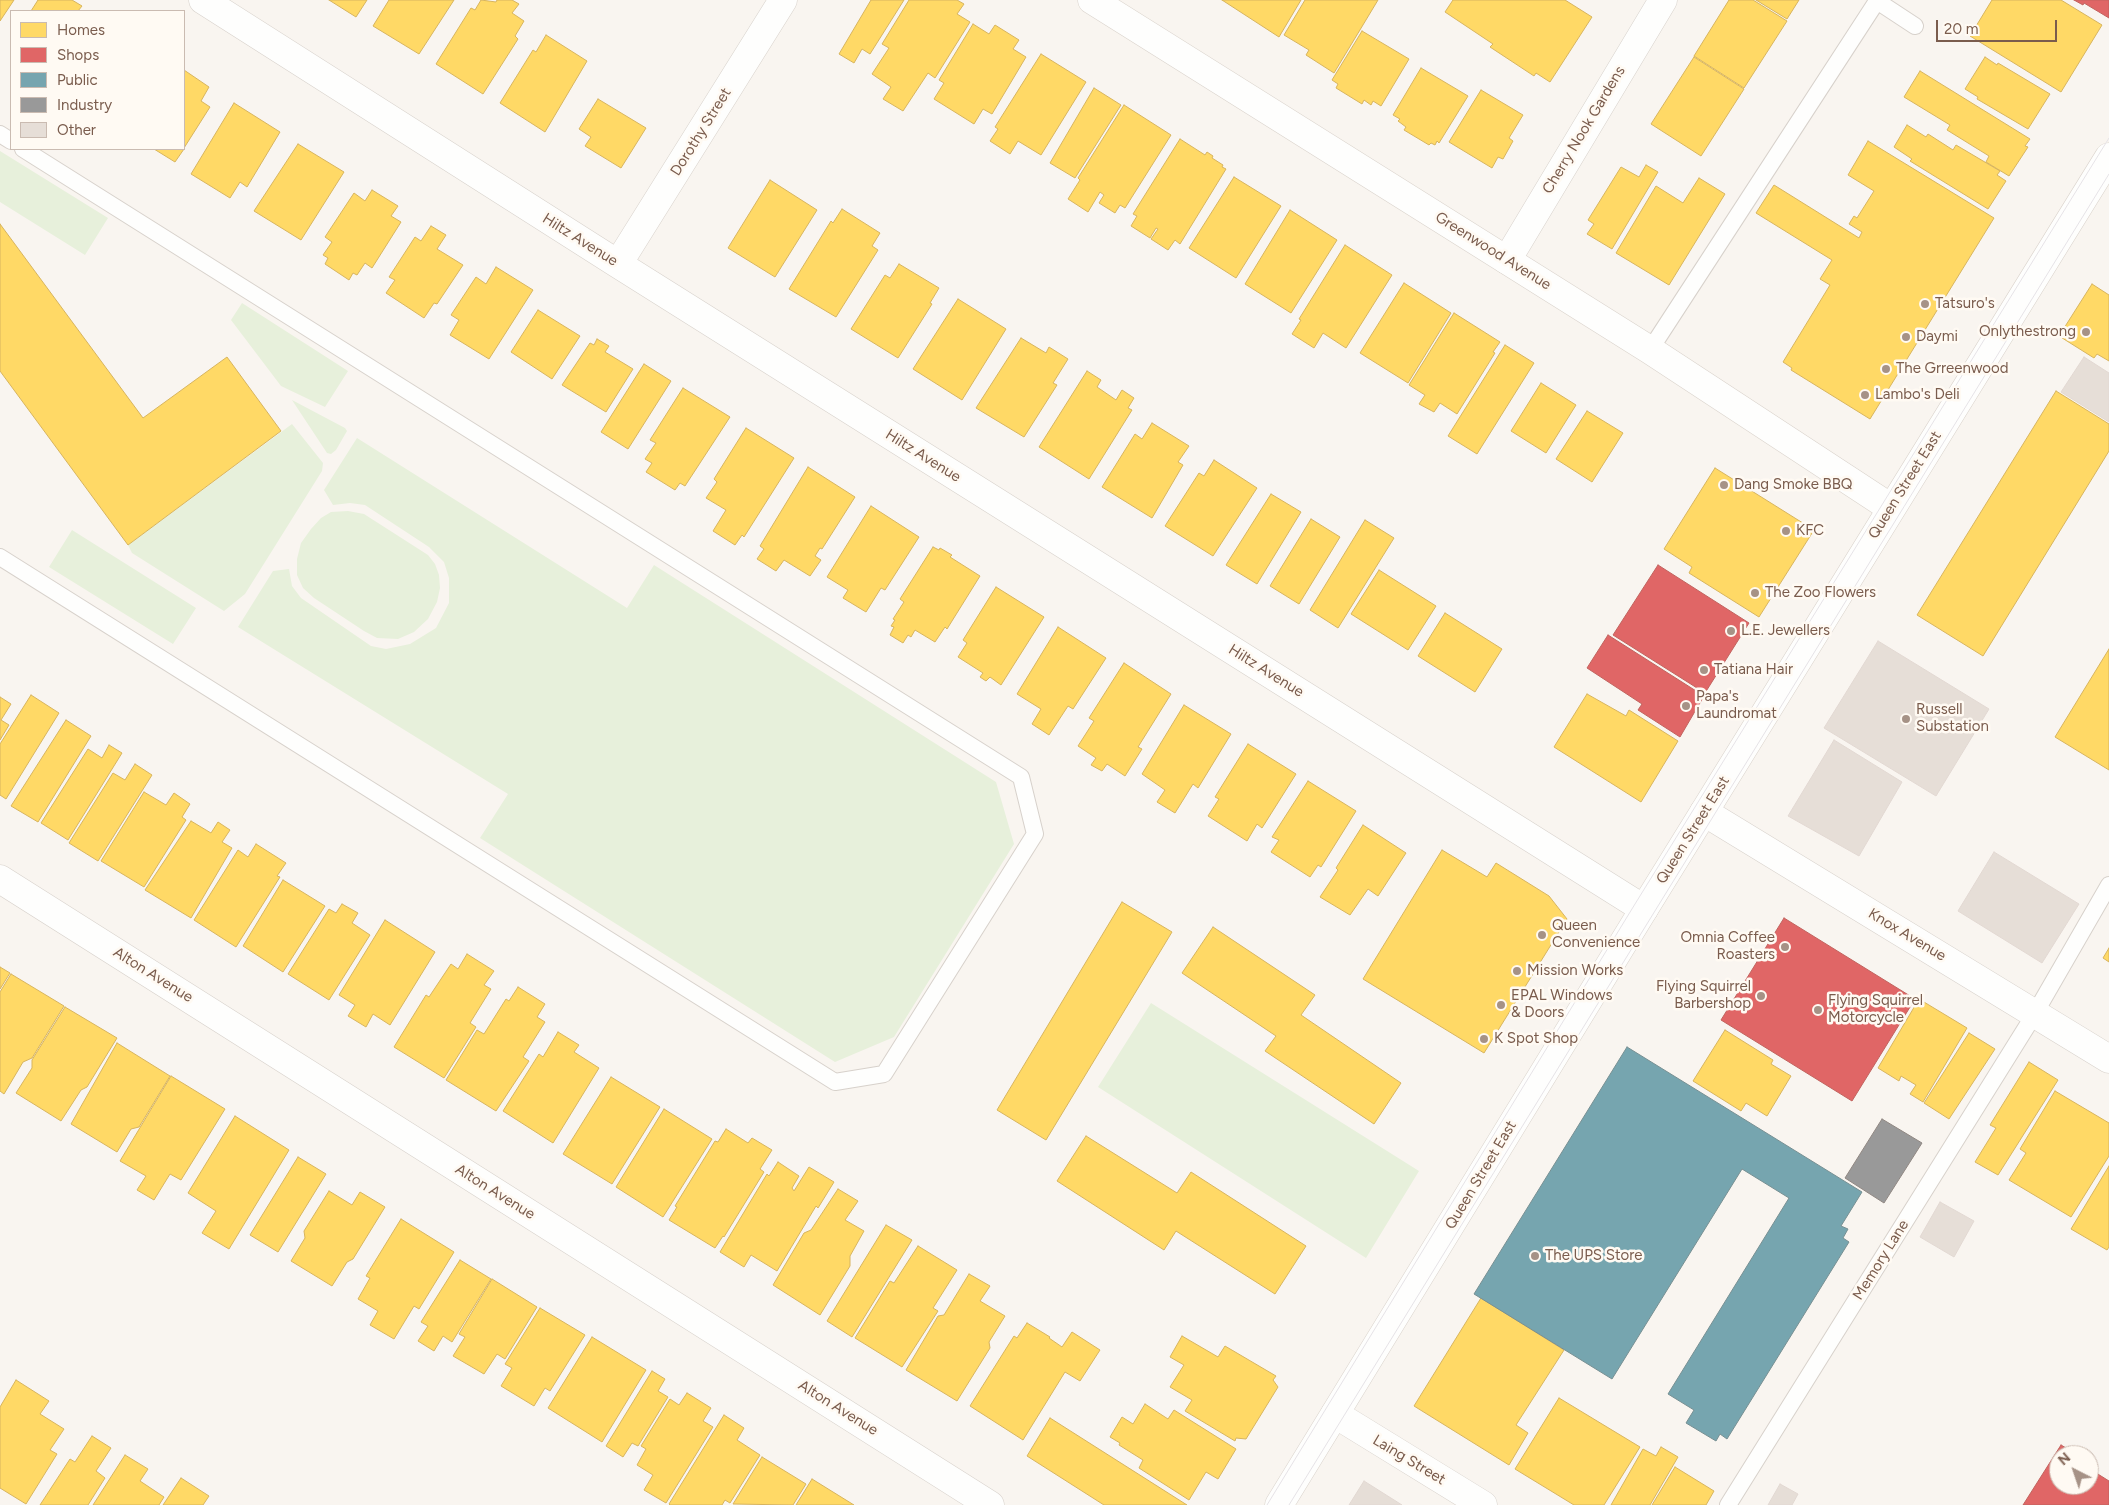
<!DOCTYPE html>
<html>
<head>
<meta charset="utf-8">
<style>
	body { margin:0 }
	#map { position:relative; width:2109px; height:1505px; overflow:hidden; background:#f9f5f0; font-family:Figtree,sans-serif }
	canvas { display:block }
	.legend { position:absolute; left:10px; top:10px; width:175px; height:140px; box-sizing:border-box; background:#fffaf3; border:1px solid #cabbb1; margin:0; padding:6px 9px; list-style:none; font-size:15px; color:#7a5c4d }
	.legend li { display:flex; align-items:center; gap:10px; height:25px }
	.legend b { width:25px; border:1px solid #cabbb1 }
	.north { position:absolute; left:2049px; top:1445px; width:50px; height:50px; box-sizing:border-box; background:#fffaf3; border:1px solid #cabbb1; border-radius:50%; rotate:319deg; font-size:14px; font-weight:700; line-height:20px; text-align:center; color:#7a5c4d }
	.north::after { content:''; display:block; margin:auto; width:18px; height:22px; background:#a69286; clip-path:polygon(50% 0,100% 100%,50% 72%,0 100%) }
	.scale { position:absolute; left:1936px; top:20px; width:121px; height:22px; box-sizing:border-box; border:2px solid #7a5c4d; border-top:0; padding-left:6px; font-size:15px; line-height:18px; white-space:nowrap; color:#7a5c4d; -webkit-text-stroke:4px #fffaf3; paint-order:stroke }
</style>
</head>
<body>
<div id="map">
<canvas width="2109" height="1505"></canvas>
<ul class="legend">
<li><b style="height:14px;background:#ffd966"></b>Homes</li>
<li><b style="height:14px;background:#e06666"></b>Shops</li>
<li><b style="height:14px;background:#76a5af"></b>Public</li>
<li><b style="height:14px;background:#999"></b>Industry</li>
<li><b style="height:14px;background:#e6ded7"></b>Other</li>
</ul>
<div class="north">N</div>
<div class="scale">20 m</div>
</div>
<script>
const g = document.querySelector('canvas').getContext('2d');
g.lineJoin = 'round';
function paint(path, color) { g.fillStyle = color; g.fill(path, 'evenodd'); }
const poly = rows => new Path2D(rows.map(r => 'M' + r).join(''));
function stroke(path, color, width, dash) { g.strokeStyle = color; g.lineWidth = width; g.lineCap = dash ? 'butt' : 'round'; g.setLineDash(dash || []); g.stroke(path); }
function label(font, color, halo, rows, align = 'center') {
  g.font = font + ' Figtree,sans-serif'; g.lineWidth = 5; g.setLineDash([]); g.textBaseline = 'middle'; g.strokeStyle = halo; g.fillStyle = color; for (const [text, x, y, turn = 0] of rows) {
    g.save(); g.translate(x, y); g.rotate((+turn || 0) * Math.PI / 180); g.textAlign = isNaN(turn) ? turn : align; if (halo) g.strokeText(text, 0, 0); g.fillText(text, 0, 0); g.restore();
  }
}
paint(poly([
	[0,151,108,218,85,255,0,202],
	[242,303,348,371,325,407,281,386,231,320],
	[292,400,345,428,347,431,336,450,331,454,327,453],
	[292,424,323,463,322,471,245,594,224,611,132,553,128,545],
	[357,438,627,608,654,565,996,782,1014,844,894,1037,835,1062,480,838,508,794,238,627,273,571,289,569,292,586,301,598,371,646,386,649,410,644,436,628,449,603,449,578,444,562,429,547,365,505,350,503,333,505,324,490],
	[348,511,364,514,428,555,435,564,439,575,440,588,437,602,428,619,414,632,398,639,377,638,364,631,314,598,303,588,297,575,297,559,301,543,311,529,321,518,331,512],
	[72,530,196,608,173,644,49,567],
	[1151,1003,1419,1171,1366,1258,1098,1087]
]), '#e7f0db');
const homes = poly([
	[0,0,14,0,0,21,0,0],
	[38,0,72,0,82,6,78,11,31,11,38,0],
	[329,0,367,0,356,17,329,0],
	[389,0,454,0,419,54,373,26,389,0],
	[481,0,496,2,497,0,512,0,519,4,512,13,524,21,515,36,518,39,483,94,436,64,471,8,475,10,481,0],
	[871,0,904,0,870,54,862,49,854,63,839,54,871,0],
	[909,0,957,0,964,4,957,14,970,22,935,78,928,73,903,111,883,99,891,87,872,74,889,48,882,44,909,0],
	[1222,0,1301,0,1279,37,1222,0],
	[1305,0,1378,0,1334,73,1306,55,1309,50,1284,35,1305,0],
	[1453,0,1565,0,1592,17,1550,82,1536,73,1534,76,1490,47,1493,44,1445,12,1453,0],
	[1729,0,1753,0,1787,21,1744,88,1694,56,1729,0],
	[1756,0,1799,0,1787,19,1756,0],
	[1992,0,2061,0,2102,25,2061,92,1970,36,1992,0],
	[973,24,989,34,995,25,1019,40,1013,49,1026,57,992,114,983,109,974,124,934,99,944,83,939,80,973,24],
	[1362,31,1409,59,1381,106,1373,101,1371,105,1364,100,1362,104,1336,88,1338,84,1332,80,1362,31],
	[546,35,587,61,545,132,500,103,533,50,536,52,546,35],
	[1041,54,1086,82,1041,155,1018,141,1010,154,990,141,998,129,995,127,1041,54],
	[1694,57,1744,89,1701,156,1651,124,1694,57],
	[1985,57,1997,65,1998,63,2050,94,2028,129,1977,99,1978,97,1965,89,1985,57],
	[1421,68,1468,96,1439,143,1437,141,1435,145,1431,143,1429,145,1404,130,1406,127,1398,121,1400,119,1393,115,1421,68],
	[184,70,209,87,201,101,210,107,184,148,184,70],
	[1920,71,2030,139,2025,146,2028,147,2009,176,1986,162,1989,156,1947,130,1950,125,1904,97,1920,71],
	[1094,88,1121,105,1075,178,1050,163,1094,88],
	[1481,90,1523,115,1509,138,1513,141,1503,159,1498,157,1492,168,1449,142,1481,90],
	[598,99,646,128,621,168,585,146,591,137,579,129,598,99],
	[234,103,280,132,247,187,240,182,230,198,191,174,234,103],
	[1124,105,1171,135,1125,208,1120,205,1115,213,1099,203,1104,195,1100,192,1088,212,1068,199,1080,180,1078,178,1124,105],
	[1907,125,1926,137,1928,134,1953,150,1956,145,2000,171,1997,175,2006,181,1988,209,1910,161,1912,159,1894,147,1907,125],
	[1180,139,1205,155,1207,152,1213,156,1212,158,1223,165,1222,167,1226,169,1180,244,1175,240,1168,250,1151,239,1158,229,1156,228,1150,238,1131,226,1137,216,1133,214,1180,139],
	[1868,141,1994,218,1870,419,1791,370,1792,368,1783,362,1830,285,1820,279,1832,260,1756,213,1774,185,1859,238,1862,232,1849,224,1854,216,1857,218,1874,191,1848,175,1868,141],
	[298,144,344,172,301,240,254,211,298,144],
	[154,149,184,149,175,162,154,149],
	[1646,165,1658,172,1612,249,1587,234,1594,224,1588,220,1621,167,1639,177,1646,165],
	[1234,177,1281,206,1236,278,1189,248,1234,177],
	[1699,178,1725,194,1669,285,1616,253,1656,186,1683,203,1699,178],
	[770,180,817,210,775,277,728,248,770,180],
	[372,190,398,206,391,216,401,222,372,268,365,263,357,275,353,273,349,280,325,264,328,258,323,255,332,242,325,237,354,193,365,201,372,190],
	[842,209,880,233,872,246,878,250,836,317,789,289,831,221,833,223,842,209],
	[1290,210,1337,240,1291,313,1245,284,1290,210],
	[0,224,143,418,227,357,281,431,128,545,0,371,0,224],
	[431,226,446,235,437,249,463,265,437,304,434,303,424,318,386,293,395,280,389,277,415,237,421,241,431,226],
	[1345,245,1392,275,1346,348,1323,333,1314,348,1292,334,1301,320,1299,319,1345,245],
	[899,264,939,288,930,303,932,304,898,358,851,329,885,275,890,278,899,264],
	[496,267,533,290,489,359,450,335,459,320,451,315,476,277,486,284,496,267],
	[1404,283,1451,313,1408,383,1360,353,1404,283],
	[2092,284,2109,295,2109,361,2097,354,2094,358,2059,336,2092,284],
	[958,299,1006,329,962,400,913,369,958,299],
	[538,310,580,336,552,379,511,352,538,310],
	[1454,313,1500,342,1493,352,1495,353,1457,414,1440,403,1434,412,1419,404,1425,395,1409,385,1454,313],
	[1021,338,1046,353,1049,347,1068,359,1053,383,1057,385,1024,437,976,408,1021,338],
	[597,339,609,346,605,352,633,369,606,412,562,385,590,343,594,345,597,339],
	[1505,345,1534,363,1477,454,1448,436,1505,345],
	[644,364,671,381,628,449,601,432,644,364],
	[1087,371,1101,380,1097,387,1116,400,1122,390,1134,398,1128,408,1132,410,1089,479,1039,447,1087,371],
	[1541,383,1576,405,1546,453,1511,431,1541,383],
	[683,388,730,417,685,486,680,483,675,490,646,472,652,463,645,459,656,443,650,440,683,388],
	[2056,391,2109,424,2109,451,1983,656,1917,615,2056,391],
	[1587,411,1623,433,1592,482,1556,459,1587,411],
	[1152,423,1189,446,1178,462,1183,465,1152,518,1102,487,1135,434,1142,439,1152,423],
	[746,428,794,458,744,537,742,535,735,545,713,531,726,510,706,498,717,482,714,479,746,428],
	[1214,460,1257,488,1213,556,1165,526,1199,473,1204,476,1214,460],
	[808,467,855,497,822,549,820,548,815,556,821,560,810,576,784,560,776,571,757,559,764,549,760,546,808,467],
	[1715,468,1814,530,1759,617,1689,573,1692,567,1664,549,1715,468],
	[1271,494,1301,512,1257,584,1226,565,1271,494],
	[871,506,919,537,885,590,881,588,866,612,843,598,848,590,827,577,871,506],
	[1311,519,1340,537,1299,604,1270,586,1311,519],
	[1365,520,1394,538,1338,628,1310,610,1365,520],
	[933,547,939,550,940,548,952,555,950,557,980,576,947,629,945,627,935,642,915,630,911,637,908,635,903,643,890,635,894,627,891,626,895,620,893,619,904,602,900,599,933,547],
	[1379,570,1436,606,1408,650,1351,614,1379,570],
	[996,587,1044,617,1001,685,990,677,986,681,980,677,983,673,958,657,967,643,963,640,996,587],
	[1445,613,1502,649,1475,692,1418,656,1445,613],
	[1058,627,1106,658,1073,709,1068,706,1049,735,1032,724,1041,709,1017,694,1058,627],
	[2109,649,2109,770,2055,737,2109,649],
	[1124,663,1171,694,1138,747,1142,749,1125,776,1107,764,1102,771,1091,765,1096,758,1078,746,1094,721,1089,718,1124,663],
	[1587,694,1626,716,1629,710,1678,741,1641,802,1554,747,1587,694],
	[31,695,59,713,6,799,0,795,0,744,31,695],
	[0,697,11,704,1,720,9,725,0,740,0,697],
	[1184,705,1231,734,1198,788,1193,784,1175,813,1157,802,1165,790,1142,774,1184,705],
	[66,720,91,736,38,822,11,806,66,720],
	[1248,744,1296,774,1262,828,1257,824,1247,841,1208,816,1219,799,1215,797,1248,744],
	[109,745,122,753,68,840,41,823,88,749,102,758,109,745],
	[135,764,152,775,98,861,69,843,113,773,125,780,135,764],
	[1308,781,1356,811,1321,867,1318,865,1310,877,1271,852,1279,840,1272,837,1308,781],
	[144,792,166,805,174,793,190,804,182,817,186,820,144,887,101,861,144,792],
	[191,821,211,833,218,822,230,830,222,842,232,848,191,918,145,890,191,821],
	[1363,825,1406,853,1378,896,1368,889,1350,915,1320,897,1338,870,1336,868,1363,825],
	[256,844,286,863,277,876,280,877,236,947,194,920,238,850,248,857,256,844],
	[1442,850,1487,877,1496,863,1549,896,1567,919,1484,1053,1363,979,1442,850],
	[283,880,325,906,283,972,243,946,283,880],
	[1122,902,1172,932,1046,1140,997,1110,1122,902],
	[342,904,358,913,352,923,370,935,329,1000,288,974,329,909,336,913,342,904],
	[385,920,435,952,390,1025,373,1014,366,1027,348,1016,355,1005,339,995,385,920],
	[1213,927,1315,995,1301,1015,1401,1083,1374,1124,1265,1051,1276,1036,1182,973,1213,927],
	[2109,948,2109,962,2103,958,2109,948],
	[467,954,494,971,484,985,491,989,470,1023,476,1027,444,1078,394,1047,426,995,429,997,451,964,458,969,467,954],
	[0,967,10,973,0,989,0,967],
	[11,974,64,1006,32,1058,23,1062,4,1094,0,1091,0,992,11,974],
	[518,987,545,1004,537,1017,545,1022,523,1057,529,1061,496,1111,446,1080,477,1030,484,1034,506,999,509,1001,518,987],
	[1919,999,1967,1028,1923,1102,1910,1094,1916,1085,1901,1076,1899,1081,1878,1068,1919,999],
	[65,1007,117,1038,87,1087,81,1090,61,1121,16,1093,32,1068,32,1060,65,1007],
	[1725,1030,1773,1060,1771,1064,1791,1076,1767,1116,1746,1103,1741,1111,1693,1081,1725,1030],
	[558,1032,579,1045,574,1052,599,1068,553,1143,503,1111,539,1054,543,1057,558,1032],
	[1969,1033,1995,1049,1949,1119,1924,1103,1969,1033],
	[117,1043,170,1076,139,1127,131,1129,117,1152,71,1124,117,1043],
	[2029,1062,2058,1080,1998,1175,1975,1162,1996,1128,1990,1125,2029,1062],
	[171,1076,225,1109,181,1180,170,1174,154,1200,137,1190,146,1176,120,1161,171,1076],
	[611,1077,660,1107,612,1184,563,1154,611,1077],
	[2055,1091,2109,1123,2109,1156,2071,1217,2009,1180,2026,1153,2020,1149,2055,1091],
	[664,1109,712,1139,663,1217,616,1187,664,1109],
	[235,1116,289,1150,229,1249,202,1233,216,1211,188,1193,235,1116],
	[726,1129,748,1143,752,1138,772,1150,760,1169,764,1172,724,1237,723,1236,715,1248,669,1220,677,1207,675,1206,715,1141,718,1142,726,1129],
	[1086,1136,1177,1193,1191,1172,1306,1246,1275,1294,1176,1231,1164,1250,1057,1181,1086,1136],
	[298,1157,326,1174,278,1252,250,1235,298,1157],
	[778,1162,799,1176,792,1188,794,1191,809,1167,834,1182,818,1208,816,1206,777,1271,751,1255,744,1267,720,1252,767,1174,769,1176,778,1162],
	[2109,1166,2109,1247,2107,1250,2071,1229,2109,1166],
	[838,1189,858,1201,845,1220,864,1231,850,1256,850,1266,820,1315,773,1285,804,1233,811,1230,838,1189],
	[329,1191,352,1205,360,1192,385,1207,353,1259,347,1262,332,1286,291,1261,305,1238,304,1231,329,1191],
	[401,1219,454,1252,419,1309,414,1306,394,1339,370,1325,378,1311,358,1299,370,1278,366,1276,401,1219],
	[886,1225,912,1240,852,1337,827,1321,886,1225],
	[918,1246,957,1270,933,1308,938,1311,902,1367,855,1338,890,1281,894,1283,918,1246],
	[460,1260,491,1279,452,1342,443,1336,434,1351,418,1341,428,1326,421,1322,460,1260],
	[969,1274,990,1286,980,1301,1005,1316,989,1342,990,1348,957,1401,906,1370,938,1316,944,1315,969,1274],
	[492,1279,537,1307,505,1359,497,1354,484,1374,453,1356,465,1337,459,1334,492,1279],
	[1481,1298,1564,1350,1516,1425,1528,1433,1509,1465,1414,1406,1481,1298],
	[540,1308,585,1335,550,1391,545,1388,534,1406,501,1386,512,1368,505,1364,540,1308],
	[1027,1323,1050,1337,1049,1338,1062,1347,1072,1332,1100,1350,1080,1381,1065,1372,1023,1440,970,1406,1014,1336,1017,1338,1027,1323],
	[1182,1336,1218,1357,1225,1346,1276,1376,1273,1380,1278,1387,1246,1439,1236,1438,1235,1441,1185,1411,1192,1400,1170,1387,1184,1365,1170,1357,1182,1336],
	[592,1337,646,1370,602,1442,548,1408,592,1337],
	[652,1371,665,1379,658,1391,668,1397,638,1446,632,1443,623,1457,606,1446,652,1371],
	[16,1380,49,1401,40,1414,64,1429,50,1450,57,1454,26,1504,0,1488,0,1407,16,1380],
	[687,1393,711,1408,703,1421,713,1427,666,1503,644,1490,653,1475,637,1465,646,1449,641,1446,670,1399,679,1405,687,1393],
	[1559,1398,1640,1447,1604,1505,1574,1505,1515,1469,1559,1398],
	[1145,1404,1168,1419,1174,1410,1236,1449,1218,1479,1206,1472,1189,1500,1139,1468,1143,1460,1119,1445,1120,1443,1110,1437,1122,1417,1133,1424,1145,1404],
	[724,1415,744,1428,737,1440,760,1455,730,1503,725,1500,722,1505,670,1505,669,1504,724,1415],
	[1050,1418,1187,1505,1104,1505,1027,1456,1050,1418],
	[92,1436,111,1448,96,1471,105,1478,88,1505,40,1505,70,1459,75,1462,92,1436],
	[1661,1447,1678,1457,1650,1505,1611,1505,1643,1449,1656,1456,1661,1447],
	[125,1455,148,1469,140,1481,164,1497,159,1505,93,1505,125,1455],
	[762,1457,806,1484,793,1505,733,1504,762,1457],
	[1675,1467,1714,1491,1706,1505,1652,1505,1675,1467],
	[181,1478,209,1496,203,1505,163,1505,181,1478],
	[812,1479,854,1505,796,1505,812,1479]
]);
paint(homes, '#ffd966');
stroke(homes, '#d7b45e', 1);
const shops = poly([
	[2074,0,2109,0,2109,18,2084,3,2083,5,2074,0],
	[1658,565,1749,623,1705,693,1613,635,1658,565],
	[1608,635,1704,696,1680,737,1638,710,1642,704,1587,668,1608,635],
	[1784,918,1915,999,1852,1101,1721,1020,1784,918],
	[2061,1445,2078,1455,2059,1455,2059,1485,2089,1485,2089,1462,2096,1466,2093,1471,2109,1481,2109,1505,2023,1505,2061,1445]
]);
paint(shops, '#e06666');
stroke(shops, '#c1635e', 1);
const public = poly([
	[1627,1047,1862,1192,1841,1226,1848,1229,1843,1238,1849,1242,1727,1439,1720,1434,1716,1441,1686,1423,1694,1410,1668,1394,1789,1198,1742,1169,1612,1379,1474,1294,1627,1047]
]);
paint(public, '#76a5af');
stroke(public, '#778f92', 1);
const industry = poly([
	[1882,1119,1922,1143,1884,1203,1845,1178,1882,1119]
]);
paint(industry, '#999');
stroke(industry, '#908782', 1);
const building = poly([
	[2084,357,2109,373,2109,422,2061,392,2084,357],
	[1878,641,1989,709,1936,796,1824,728,1878,641],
	[1834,740,1902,782,1859,856,1788,816,1834,740],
	[1994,852,2079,904,2042,963,1958,911,1994,852],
	[1940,1202,1974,1221,1954,1257,1920,1237,1940,1202],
	[1364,1481,1402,1505,1349,1505,1364,1481],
	[1780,1484,1798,1494,1792,1505,1768,1505,1780,1484]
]);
paint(building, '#e6ded7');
stroke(building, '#e2d8d2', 1);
const lane = poly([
	[0,134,11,141],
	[1650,350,1877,1,1915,26],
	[0,557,835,1082,884,1074,1035,834,1021,777,23,149],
	[1728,1505,2034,1015,2109,885]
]);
const street = poly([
	[203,0,618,264,1644,909],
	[1507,260,1663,0],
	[618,264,783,0],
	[1704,812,2109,1059],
	[0,879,990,1505],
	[1335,1414,1483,1505]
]);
const secondary = poly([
	[1092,0,1650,350,1891,508],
	[1279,1505,1644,909,2109,157]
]);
stroke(lane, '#d7d1cb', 18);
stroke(street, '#d7d1cb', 29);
stroke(secondary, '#d9d2cb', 29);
stroke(lane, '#fefefd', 16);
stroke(street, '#fefefd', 28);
stroke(secondary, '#fefefd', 28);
stroke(poly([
	[1267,1505,1635,904,2109,138],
	[1289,1505,2109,174]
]), '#e6e3e7', 1);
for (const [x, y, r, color] of [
	[1925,304,5,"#a69286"],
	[2086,332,5,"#a69286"],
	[1906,337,5,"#a69286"],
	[1886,369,5,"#a69286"],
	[1865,395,5,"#a69286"],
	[1724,485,5,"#a69286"],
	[1786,531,5,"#a69286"],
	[1755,593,5,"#a69286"],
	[1731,631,5,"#a69286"],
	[1704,670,5,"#a69286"],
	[1686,706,5,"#a69286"],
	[1906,719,5,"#a69286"],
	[1542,935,5,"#a69286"],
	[1785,947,5,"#a69286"],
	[1517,971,5,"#a69286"],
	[1761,996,5,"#a69286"],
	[1501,1005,5,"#a69286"],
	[1818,1010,5,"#a69286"],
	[1484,1039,5,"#a69286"],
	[1535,1256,5,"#a69286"]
]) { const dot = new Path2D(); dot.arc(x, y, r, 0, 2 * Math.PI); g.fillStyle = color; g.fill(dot); stroke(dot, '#fffaf3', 2); }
label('15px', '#7a5c4d', '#fffaf3', [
	["Cherry Nook Gardens",1584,130,-59],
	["Dorothy Street",701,132,-58],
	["Hiltz Avenue",580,240,32],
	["Greenwood Avenue",1493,251,32],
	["Hiltz Avenue",923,456,32],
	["Queen Street East",1905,485,-58],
	["Hiltz Avenue",1266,671,32],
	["Queen Street East",1693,830,-58],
	["Knox Avenue",1907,935,31],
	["Alton Avenue",153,975,32],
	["Queen Street East",1481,1175,-59],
	["Alton Avenue",495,1192,32],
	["Memory Lane",1881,1260,-58],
	["Alton Avenue",838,1408,32],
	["Laing Street",1409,1460,31]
]);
label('15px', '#7a5c4d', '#fffaf3', [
	["Tatsuro's",1935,304],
	["Onlythestrong",2076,332,"right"],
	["Daymi",1916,337],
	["The Grreenwood",1896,369],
	["Lambo's Deli",1875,395],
	["Dang Smoke BBQ",1734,485],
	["KFC",1796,531],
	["The Zoo Flowers",1765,593],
	["L.E. Jewellers",1741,631],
	["Tatiana Hair",1714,670],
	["Papa's",1696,697],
	["Laundromat",1696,714],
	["Russell",1916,710],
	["Substation",1916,727],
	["Queen",1552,926],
	["Convenience",1552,943],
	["Omnia Coffee",1775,938,"right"],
	["Roasters",1775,955,"right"],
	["Mission Works",1527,971],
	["Flying Squirrel",1751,987,"right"],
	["Barbershop",1751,1004,"right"],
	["EPAL Windows",1511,996],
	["& Doors",1511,1013],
	["Flying Squirrel",1828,1001],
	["Motorcycle",1828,1018],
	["K Spot Shop",1494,1039],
	["The UPS Store",1545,1256]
], 'left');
</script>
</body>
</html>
